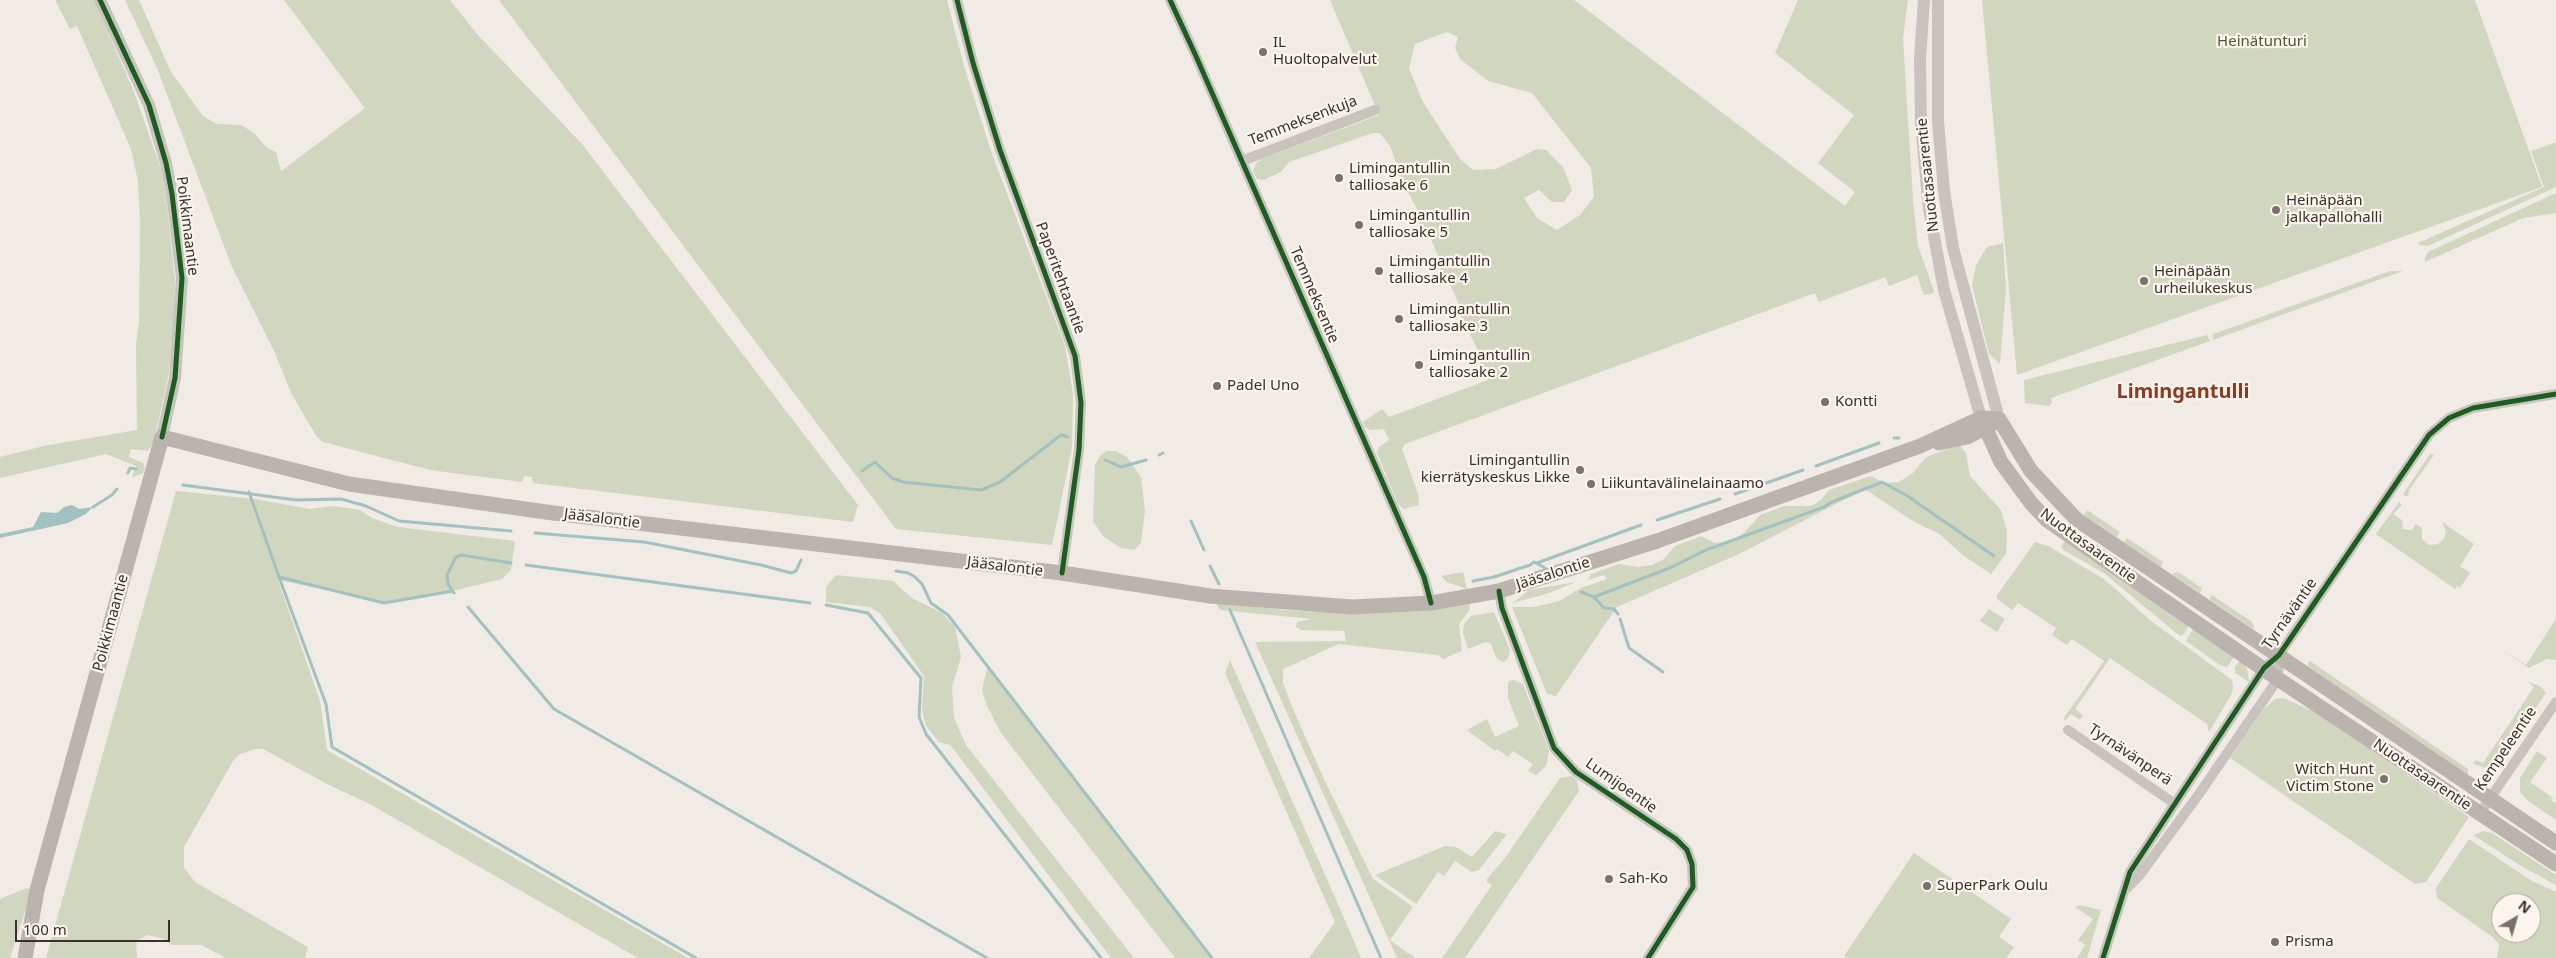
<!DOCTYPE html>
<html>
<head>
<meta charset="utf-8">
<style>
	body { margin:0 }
	#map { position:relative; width:2556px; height:958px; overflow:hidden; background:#f0ebe5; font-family:"Noto Sans",sans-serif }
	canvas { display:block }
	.north { position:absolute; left:2491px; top:893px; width:50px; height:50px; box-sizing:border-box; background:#fbf5ee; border:1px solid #aea6a0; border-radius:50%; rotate:38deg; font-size:14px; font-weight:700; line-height:20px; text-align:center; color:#3b302b }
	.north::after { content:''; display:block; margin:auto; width:18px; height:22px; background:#7a716c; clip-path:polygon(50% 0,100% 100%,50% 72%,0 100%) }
	.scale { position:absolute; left:15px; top:920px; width:155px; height:22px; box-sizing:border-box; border:2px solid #3b302b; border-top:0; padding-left:6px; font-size:15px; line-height:18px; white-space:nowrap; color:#3b302b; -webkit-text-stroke:4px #fbf5ee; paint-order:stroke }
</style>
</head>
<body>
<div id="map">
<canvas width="2556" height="958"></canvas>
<div class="north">N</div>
<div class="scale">100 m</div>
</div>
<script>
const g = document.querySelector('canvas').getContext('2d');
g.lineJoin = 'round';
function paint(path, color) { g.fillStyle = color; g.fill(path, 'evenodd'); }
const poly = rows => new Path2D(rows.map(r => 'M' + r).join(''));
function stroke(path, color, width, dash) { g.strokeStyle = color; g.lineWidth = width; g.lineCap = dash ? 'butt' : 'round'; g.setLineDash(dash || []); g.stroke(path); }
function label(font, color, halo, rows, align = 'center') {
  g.font = font + ' "Noto Sans",sans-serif'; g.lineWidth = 4.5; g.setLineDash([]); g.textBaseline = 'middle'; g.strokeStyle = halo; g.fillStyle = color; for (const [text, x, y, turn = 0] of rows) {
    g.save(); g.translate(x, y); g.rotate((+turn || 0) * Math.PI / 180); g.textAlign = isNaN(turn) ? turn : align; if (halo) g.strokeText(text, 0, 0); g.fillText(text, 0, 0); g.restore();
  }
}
paint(poly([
	[55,0,94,0,134,92,160,166,166,196,175,281,174,332,168,378,154,441,148,451,131,449,129,457,143,463,145,467,143,473,136,476,132,477,136,466,106,454,0,478,0,457,44,446,137,430,136,344,139,321,140,221,138,181,131,149,77,26,70,29],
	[125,0,139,0,171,72,203,116,217,124,241,125,254,133,266,147,276,152,281,171,365,108,284,0,450,0,477,34,582,144,858,505,853,522,533,483,532,477,524,476,522,482,430,470,323,442,317,437,291,393,275,353,232,267,157,68],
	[499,0,947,0,964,66,992,154,1065,346,1073,394,1072,448,1052,545,896,529],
	[1330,0,1574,0,1845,206,1855,192,1818,163,1854,115,1775,53,1798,0,1908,0,1903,38,1913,200,1918,246,1934,291,1932,294,1924,295,1917,275,1889,286,1885,277,1819,302,1815,293,1405,444,1402,449,1418,494,1419,505,1404,509,1398,504,1377,453,1379,447,1389,440,1384,429,1370,430,1364,426,1363,422,1382,409,1389,417,1488,380,1479,360,1479,352,1459,313,1460,307,1449,282,1444,280,1439,265,1440,260,1429,235,1424,234,1418,220,1418,211,1398,173,1397,165,1390,146,1380,133,1373,133,1289,162,1281,172,1263,180,1257,179,1253,171,1256,163,1264,158,1379,115],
	[1447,32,1458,37,1455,48,1460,59,1488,81,1532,93,1591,168,1594,197,1580,215,1557,230,1537,218,1524,198,1539,190,1552,202,1564,202,1572,190,1563,167,1546,150,1537,149,1496,169,1473,170,1460,159,1423,102,1409,68,1415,44],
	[1982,0,2475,0,2542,187,2017,375],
	[2556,142,2556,187,2428,246,2419,245,2418,243,2544,187,2531,151],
	[2556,193,2556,213,2523,218,2425,262,2425,258,2428,252],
	[2003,243,2006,289,2000,364,1989,354,1972,285,1976,265,1987,247],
	[2390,271,2403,271,2213,340,2213,334],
	[2207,335,2210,341,2051,398,2052,403,2049,406,2025,403,2024,380],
	[1959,445,1966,453,1970,476,2001,510,2007,531,2006,554,1991,574,1964,556,1938,533,1916,523,1865,489,1739,554,1617,607,1556,696,1547,694,1512,607,1534,607,1559,601,1581,588,1607,579,1604,575,1588,580,1591,574,1619,564,1638,567,1652,565,1664,559,1675,546,1701,536,1715,543,1730,542,1744,533,1760,515,1784,506,1811,506,1821,500,1829,490,1871,476,1884,483,1899,482,1913,473,1926,457],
	[1107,451,1116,451,1127,457,1141,477,1145,511,1141,543,1134,550,1121,548,1103,536,1093,521,1095,465,1100,456],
	[2430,454,2434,455,2409,490,2408,496,2405,496,2403,494],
	[176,491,255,499,310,509,333,506,360,510,372,518,398,527,515,541,511,570,502,579,444,593,385,602,278,580,320,701,327,750,688,958,638,958,368,803,329,785,263,749,255,749,240,754,233,761,184,847,184,868,195,882,308,947,305,958,226,958,201,945,172,945,164,939,148,935,136,941,137,958,46,958],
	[2399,502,2402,505,2393,514,2402,520,2403,529,2412,530,2416,524,2422,528,2422,539,2429,545,2438,544,2444,539,2446,531,2442,522,2474,544,2460,566,2470,573,2460,588,2457,586,2455,589,2376,534],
	[2087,510,2120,532,2117,537,2084,515],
	[2127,538,2163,562,2161,567,2124,542],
	[2065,541,2189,626,2184,634,2181,636,2176,633,2104,573,2063,550,2061,546],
	[2035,542,2048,546,2104,579,2151,621,2232,680,2233,688,2231,695,2209,732,2207,724,2110,658,2075,709,2083,715,2080,720,2071,714,2065,721,2064,718,2104,661,2072,639,2067,645,2052,635,2056,628,2018,603,2012,610,1997,599,1997,595],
	[1463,572,1467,589,1447,582,1441,576],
	[2178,572,2202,588,2200,593,2172,574],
	[836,575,893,581,912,598,942,613,955,627,961,657,952,687,954,718,966,745,1134,958,1111,958,955,751,950,745,939,742,926,726,922,710,924,676,880,613,869,607,826,602,826,587],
	[1576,582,1549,593,1513,603,1529,590],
	[2212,595,2252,622,2254,627,2253,629,2209,599],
	[1215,602,1283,610,1347,613,1439,609,1470,603,1469,611,1459,624,1462,651,1443,659,1437,655,1339,644,1283,669,1283,683,1293,709,1323,777,1373,879,1413,907,1390,940,1415,958,1397,958,1255,642,1346,641,1344,631,1301,630,1296,627,1297,622,1312,619,1220,610],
	[1989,609,2005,619,1997,632,1980,621],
	[1494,612,1510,650,1508,658,1503,662,1497,659,1491,644,1486,642,1468,649,1463,632,1464,624,1471,616],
	[2556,619,2556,660,2547,659,2529,668,2496,646,2526,665],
	[2193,629,2234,657,2228,666,2226,667,2220,665,2186,641],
	[1230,660,1348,927,1361,958,1309,958,1335,922,1225,673],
	[2240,660,2247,668,2249,682,2235,673,2235,667],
	[2310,661,2468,769,2468,775,2322,676,2307,665],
	[987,668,1212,958,1175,958,1001,733,987,706,982,690],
	[1514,680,1523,684,1549,751,1546,766,1536,775,1528,771,1533,764,1513,751,1508,757,1497,749,1495,751,1467,730,1487,719,1495,737,1519,726,1508,698,1508,684,1509,681],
	[2528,682,2540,686,2546,693,2499,762,2486,768,2473,764,2476,760,2483,763,2534,687],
	[2283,698,2315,712,2469,817,2426,882,2415,884,2230,758,2263,710,2275,699],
	[2537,751,2547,758,2530,782,2553,798,2551,800,2556,804,2556,820,2527,800,2520,792,2520,778],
	[1571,776,1577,780,1579,791,1465,958,1442,958,1492,885,1487,882,1487,879,1505,858,1560,778],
	[1495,831,1507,834,1479,870,1472,872,1455,861,1444,876,1438,872,1416,904,1375,875,1445,846,1456,847,1472,857],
	[2483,831,2492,833,2556,875,2556,885,2521,866,2473,835],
	[2469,839,2532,881,2556,892,2556,958,2497,958,2499,945,2494,938,2437,898,2436,888],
	[2501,903,2531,903,2531,933,2501,933],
	[1914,853,2011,919,1999,937,2014,947,2006,958,1848,958,1844,956],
	[27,888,32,890,10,958,0,958,0,899],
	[2080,905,2101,910,2087,958,2077,958,2085,945,2078,940,2093,919,2075,907]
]), '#d1d6bf');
paint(poly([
	[72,505,79,509,93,507,86,514,68,523,0,538,0,534,33,527,41,512,57,513,64,507]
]), '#a1c2c1');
stroke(poly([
	[1894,438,1899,438],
	[1159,455,1163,453],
	[1105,460,1121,467,1146,460],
	[1816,466,1879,443],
	[862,471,875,462,892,478,903,482,981,490,1000,482,1061,435,1068,437],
	[128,473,130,468,136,469],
	[183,485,296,500,341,499,366,506,399,521,511,531],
	[249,492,279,577,384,603,453,591],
	[1735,494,1803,470],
	[93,507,112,495,117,489],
	[1657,520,1720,499],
	[1191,521,1204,550],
	[535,533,644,542,761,565,791,573,796,571,801,560],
	[1537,563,1641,525],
	[526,565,810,603],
	[1210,566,1219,584],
	[896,571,908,573,915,577,922,584,931,603,948,615,1212,958],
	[279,577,326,704,332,747,696,958],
	[1473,581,1494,577,1530,565,1534,562,1545,568],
	[1581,592,1594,597,1604,608,1614,609,1618,614],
	[454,593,448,584,447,575,456,557,461,555,511,563],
	[1594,597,1672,567,1706,550,1824,507,1832,502,1882,482,1906,495,1994,556],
	[826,605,868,613,921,678,919,717,926,734,1101,958],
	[468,607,554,709,987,958],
	[1230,610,1381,958],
	[1620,619,1629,648,1663,672]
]), '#a1c2c1', 3);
stroke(poly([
	[957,0,973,63,1000,150,1075,356,1081,403,1079,450,1062,573],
	[1170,0,1195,54,1424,577,1431,603],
	[1242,161,1375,110],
	[1499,591,1502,608,1554,748,1576,772,1676,839,1687,850,1692,864,1693,887,1648,958],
	[2068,730,2175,804],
	[2480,813,2556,702],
	[2126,889,2139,876,2199,794,2278,679,2279,655],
	[2103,958,2130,872,2264,668,2279,655,2429,435,2449,418,2473,408,2556,394]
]), '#c9c3be', 10);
stroke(poly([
	[100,0,149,105,166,163,172,194,182,278,175,378,162,437],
	[1924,0,1920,59,1921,124,1929,209,1944,290,1981,418],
	[1938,0,1938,121,1944,191,1953,248,1999,419]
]), '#c9c3be', 12);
stroke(poly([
	[1981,418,2001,462,2031,503,2047,520,2278,679,2556,864],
	[1999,419,2031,471,2076,519,2556,843],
	[1939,443,1967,437,1992,424],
	[25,958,37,890,162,437,349,484,553,513,1062,573,1210,596,1352,607,1431,603,1499,591,1657,541,1920,446,1981,418,1999,419]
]), '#bab3ae', 15);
stroke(poly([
	[100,0,149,105,166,163,172,194,182,278,175,378,162,437],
	[957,0,973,63,1000,150,1075,356,1081,403,1079,450,1062,573],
	[1170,0,1195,54,1424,577,1431,603],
	[1499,591,1502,608,1554,748,1576,772,1676,839,1687,850,1692,864,1693,887,1648,958],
	[2103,958,2130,872,2264,668,2279,655,2429,435,2449,418,2473,408,2556,394]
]), '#1b5e20', 5);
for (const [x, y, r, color] of [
	[1263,52,5,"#7a716c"],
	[1339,178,5,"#7a716c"],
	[2276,210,5,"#7a716c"],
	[1359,225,5,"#7a716c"],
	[1379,271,5,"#7a716c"],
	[2144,281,5,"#7a716c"],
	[1399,319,5,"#7a716c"],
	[1419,365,5,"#7a716c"],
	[1217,386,5,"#7a716c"],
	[1825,402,5,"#7a716c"],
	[1580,470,5,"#7a716c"],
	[1591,484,5,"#7a716c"],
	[2384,779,5,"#7a716c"],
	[1609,879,5,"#7a716c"],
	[1927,886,5,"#7a716c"],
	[2275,942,5,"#7a716c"]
]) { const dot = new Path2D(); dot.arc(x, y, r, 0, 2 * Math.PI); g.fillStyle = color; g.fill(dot); stroke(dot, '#fbf5ee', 2); }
label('15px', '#4a5a2e', '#fbf5ee', [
	["Heinätunturi",2262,42]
]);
label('15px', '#3b302b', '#fbf5ee', [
	["IL",1273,43],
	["Huoltopalvelut",1273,60],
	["Limingantullin",1349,169],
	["talliosake 6",1349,186],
	["Heinäpään",2286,201],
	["jalkapallohalli",2286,218],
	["Limingantullin",1369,216],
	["talliosake 5",1369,233],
	["Limingantullin",1389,262],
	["talliosake 4",1389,279],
	["Heinäpään",2154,272],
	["urheilukeskus",2154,289],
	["Limingantullin",1409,310],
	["talliosake 3",1409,327],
	["Limingantullin",1429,356],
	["talliosake 2",1429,373],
	["Padel Uno",1227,386],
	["Kontti",1835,402],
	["Limingantullin",1570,461,"right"],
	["kierrätyskeskus Likke",1570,478,"right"],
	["Liikuntavälinelainaamo",1601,484],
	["Witch Hunt",2374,770,"right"],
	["Victim Stone",2374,787,"right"],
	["Sah-Ko",1619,879],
	["SuperPark Oulu",1937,886],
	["Prisma",2285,942]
], 'left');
label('15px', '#3b302b', '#fbf5ee', [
	["Temmeksenkuja",1303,121,-21],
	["Nuottasaarentie",1928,175,-96],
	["Poikkimaantie",187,226,83],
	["Paperitehtaantie",1060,278,70],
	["Temmeksentie",1314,295,67],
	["Jääsalontie",602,519,7],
	["Nuottasaarentie",2088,546,36],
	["Jääsalontie",1005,567,7],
	["Jääsalontie",1553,574,-18],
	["Tyrnäväntie",2290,614,-55],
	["Poikkimaantie",111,623,-75],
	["Kempeleentie",2506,749,-56],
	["Tyrnävänperä",2130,755,34],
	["Nuottasaarentie",2422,775,34],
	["Lumijoentie",1621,786,35]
]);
label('bold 20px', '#8c3b22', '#fbf5ee', [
	["Limingantulli",2183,392]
]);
</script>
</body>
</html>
